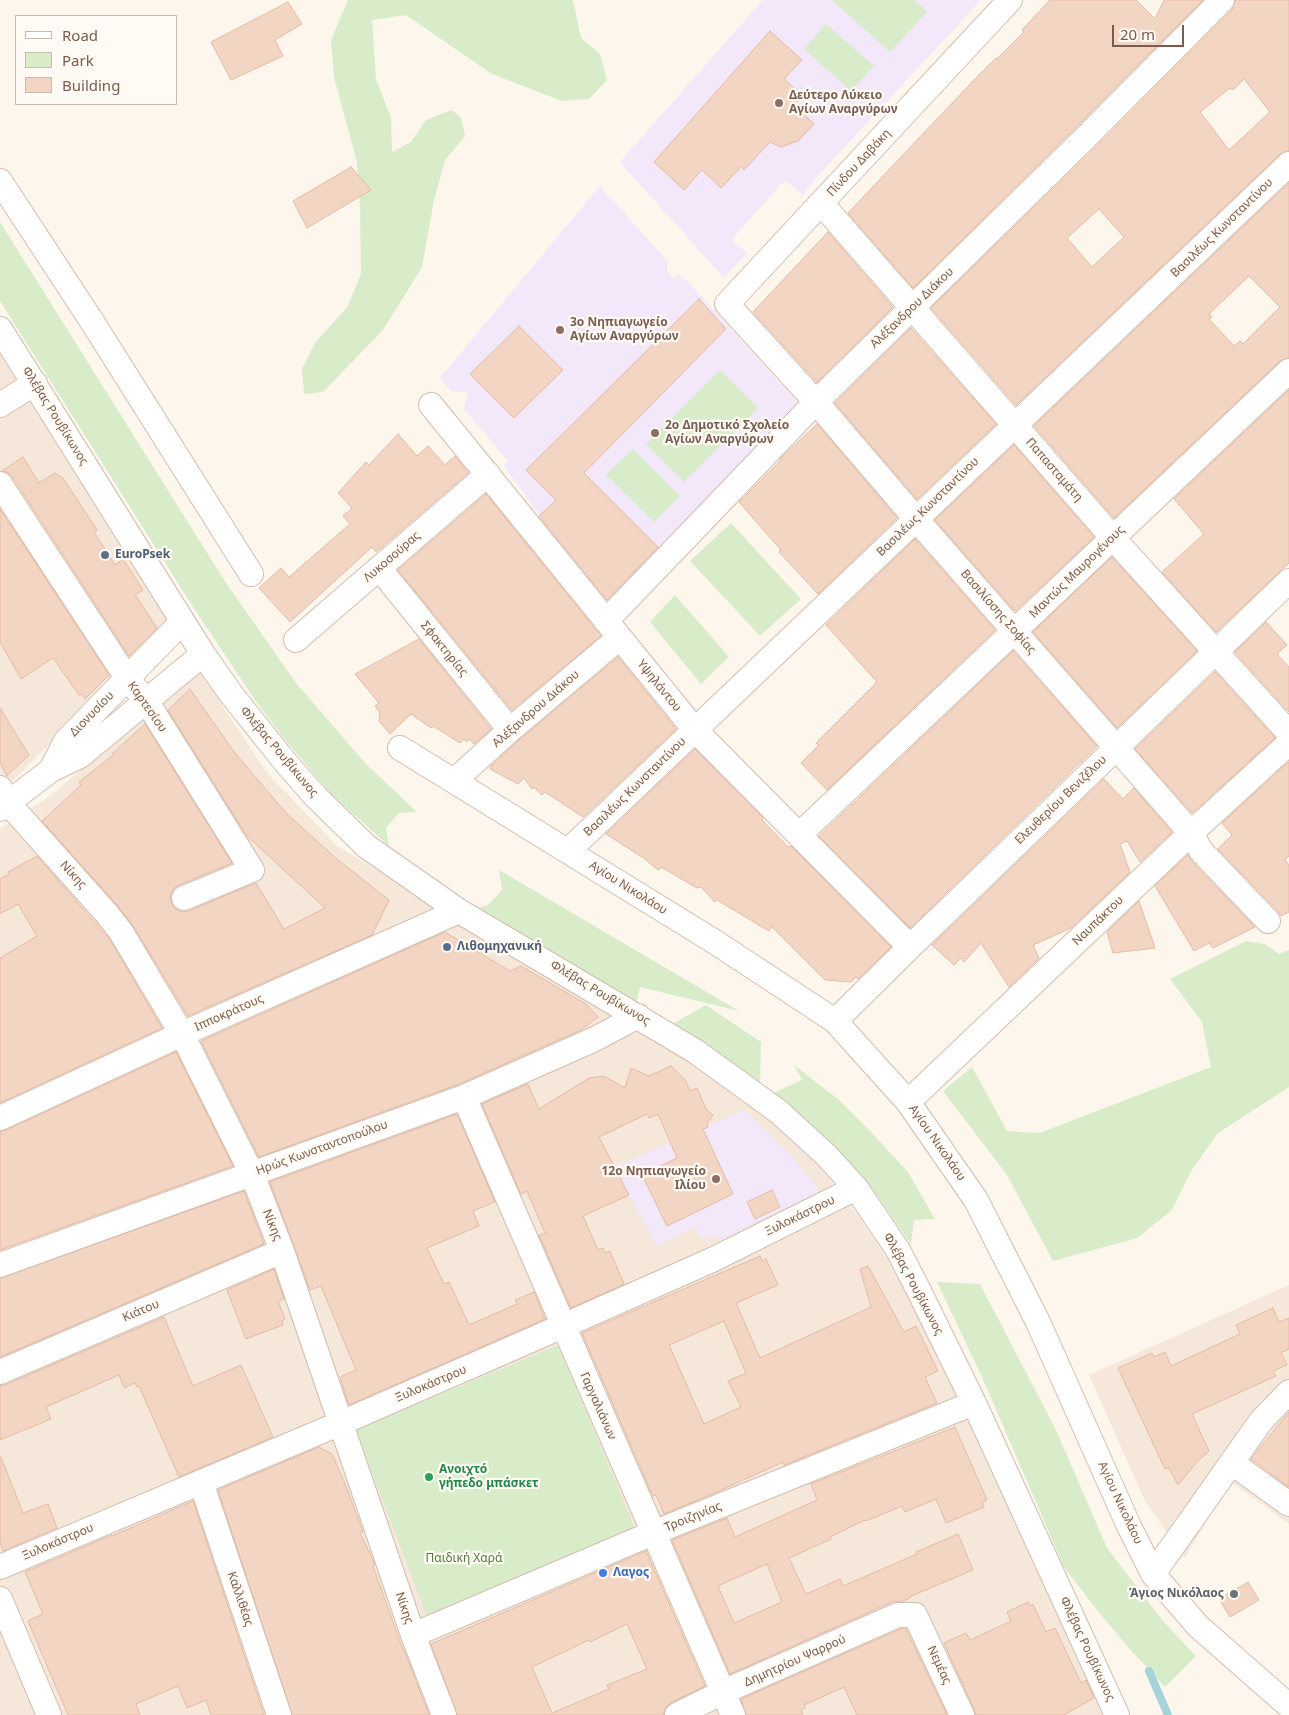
<!DOCTYPE html>
<html>
<head>
<meta charset="utf-8">
<style>
	body { margin:0 }
	#map { position:relative; width:1289px; height:1715px; overflow:hidden; background:#fdf6ec; font-family:"Noto Sans",sans-serif }
	canvas { display:block }
	.legend { position:absolute; left:15px; top:15px; width:162px; height:90px; box-sizing:border-box; background:#fffaf3; border:1px solid #cabbb1; margin:0; padding:6px 9px; list-style:none; font-size:15px; color:#7a5c4d }
	.legend li { display:flex; align-items:center; gap:10px; height:25px }
	.legend b { width:25px; border:1px solid #cabbb1 }
	.scale { position:absolute; left:1112px; top:25px; width:72px; height:22px; box-sizing:border-box; border:2px solid #7a5c4d; border-top:0; padding-left:6px; font-size:15px; line-height:18px; white-space:nowrap; color:#7a5c4d; -webkit-text-stroke:4px #fffaf3; paint-order:stroke }
</style>
</head>
<body>
<div id="map">
<canvas width="1289" height="1715"></canvas>
<ul class="legend">
<li><b style="height:6px;background:#fff"></b>Road</li>
<li><b style="height:14px;background:#d8ecc9"></b>Park</li>
<li><b style="height:14px;background:#f3d5c3"></b>Building</li>
</ul>
<div class="scale">20 m</div>
</div>
<script>
const g = document.querySelector('canvas').getContext('2d');
g.lineJoin = 'round';
function paint(path, color) { g.fillStyle = color; g.fill(path, 'evenodd'); }
const poly = rows => new Path2D(rows.map(r => 'M' + r).join(''));
function stroke(path, color, width, dash) { g.strokeStyle = color; g.lineWidth = width; g.lineCap = dash ? 'butt' : 'round'; g.setLineDash(dash || []); g.stroke(path); }
function label(font, color, halo, rows, align = 'center') {
  g.font = font + ' "Noto Sans",sans-serif'; g.lineWidth = 4.5; g.setLineDash([]); g.textBaseline = 'middle'; g.strokeStyle = halo; g.fillStyle = color; for (const [text, x, y, turn = 0] of rows) {
    g.save(); g.translate(x, y); g.rotate((+turn || 0) * Math.PI / 180); g.textAlign = isNaN(turn) ? turn : align; if (halo) g.strokeText(text, 0, 0); g.fillText(text, 0, 0); g.restore();
  }
}
paint(poly([
	[0,341,172,621,0,794],
	[199,670,267,773,337,846,621,1017,763,1112,810,1155,860,1218,912,1296,1110,1715,0,1715,0,829,50,796],
	[1289,1285,1289,1524,1230,1481,1185,1558,1145,1501,1089,1375]
]), '#f5e8da');
paint(poly([
	[763,0,981,0,813,181,803,196,788,182,782,183,733,238,733,241,747,253,724,278,620,162],
	[600,186,668,262,667,271,674,278,679,275,688,282,800,405,608,600,540,516,504,466,508,461,464,409,468,393,451,391,440,378],
	[744,1110,789,1153,820,1191,719,1241,716,1235,703,1240,696,1227,656,1246,615,1167]
]), '#f3e8fa');
paint(poly([
	[348,0,573,0,581,38,600,54,607,80,589,99,562,101,492,74,406,15,372,20,376,80,391,117,392,152,411,142,426,120,452,110,461,118,465,136,445,160,434,200,422,267,383,330,323,392,304,394,302,369,315,343,348,306,361,273,360,207,357,162,334,77,331,40],
	[832,0,914,0,927,12,890,52],
	[826,24,874,66,851,91,804,49],
	[0,222,226,583,296,683,366,764,417,812,399,813,386,828,389,846,331,794,282,736,255,700,193,607,0,301],
	[720,370,758,408,684,482,646,444],
	[633,449,680,496,654,522,606,475],
	[731,523,801,599,760,636,690,561],
	[675,595,729,657,701,684,650,622],
	[499,870,739,1011,640,987,636,1004,471,910,488,905,502,890],
	[1246,941,1265,944,1279,954,1289,950,1289,1087,1218,1133,1191,1171,1172,1210,1137,1238,1053,1261,1007,1175,943,1091,972,1067,1007,1131,1040,1133,1211,1067,1202,1022,1170,979],
	[706,1005,761,1042,760,1090,671,1025],
	[794,1065,838,1099,868,1129,908,1172,935,1219,914,1220,911,1244,878,1197,840,1154,771,1094,802,1080],
	[937,1282,980,1284,1056,1430,1107,1548,1163,1621,1196,1656,1165,1687,1127,1646,1093,1605,1064,1567,982,1377],
	[558,1345,635,1529,428,1619,356,1430]
]), '#d8ecc9');
stroke(poly([
	[1149,1671,1168,1715]
]), '#a5d3da', 8);
const building = poly([
	[1050,0,1136,0,1155,19,1164,0,1203,0,1075,128,913,288,848,213,974,80,996,58,997,59,1024,32,1022,30,1050,0],
	[1235,0,1289,0,1289,151,1280,154,1016,405,931,308,1095,148,1232,10,1235,0],
	[1244,79,1270,112,1229,150,1200,112,1230,88,1233,90,1244,79],
	[1099,209,1124,237,1092,267,1067,238,1099,209],
	[288,2,302,24,275,40,283,56,231,80,211,42,288,2],
	[770,31,802,60,784,79,803,96,794,105,814,124,798,141,781,147,770,142,744,170,741,167,721,188,702,170,684,190,654,162,770,31],
	[351,167,371,190,307,228,293,201,351,167],
	[1289,183,1289,358,1280,361,1114,518,1034,426,1289,183],
	[1249,276,1280,307,1243,344,1240,341,1234,346,1209,319,1212,317,1209,314,1249,276],
	[828,232,893,307,817,382,753,312,828,232],
	[699,299,726,329,584,473,658,547,607,600,539,516,556,500,526,470,699,299],
	[519,326,563,370,514,418,470,374,519,326],
	[911,328,996,424,917,499,835,403,911,328],
	[1289,390,1289,563,1216,632,1162,572,1204,534,1174,499,1289,390],
	[817,424,897,518,818,594,779,552,781,550,739,502,780,461,781,458,817,424],
	[398,434,417,456,428,446,445,465,455,456,468,473,376,552,372,547,290,622,259,588,281,568,289,577,350,524,343,516,352,508,338,493,366,462,369,465,398,434],
	[1014,445,1094,537,1015,611,935,520,1014,445],
	[23,457,39,483,55,473,63,478,97,530,94,532,115,565,123,559,143,590,135,595,157,628,129,656,12,476,7,472,2,471,23,457],
	[486,494,601,636,512,710,398,570,486,494],
	[0,509,109,675,85,699,82,694,79,695,53,658,21,679,0,642,0,509],
	[915,539,995,630,827,790,801,763,819,745,816,743,877,682,826,625,915,539],
	[1112,557,1197,651,1117,728,1033,632,1112,557],
	[1266,622,1287,645,1277,654,1289,667,1289,712,1235,652,1266,622],
	[419,639,491,729,474,744,469,739,467,742,464,739,460,743,433,726,431,728,411,714,390,734,379,721,380,713,375,706,379,703,355,674,419,639],
	[1013,651,1097,746,910,928,819,836,1013,651],
	[618,657,676,729,583,817,545,792,542,795,534,787,532,789,524,778,518,784,490,769,491,766,519,740,618,657],
	[1215,672,1275,738,1192,813,1135,749,1215,672],
	[190,689,235,753,287,814,338,860,389,900,372,935,188,1016,132,924,117,905,42,821,81,785,79,782,113,755,112,754,145,724,232,863,179,885,173,889,170,897,172,904,175,909,182,912,189,911,256,883,284,929,325,908,247,836,168,710,190,689],
	[0,708,29,755,7,776,0,763,0,708],
	[695,749,763,818,762,820,788,847,791,846,891,947,858,979,856,977,851,982,825,980,772,927,769,931,717,900,715,902,701,887,697,888,661,867,658,870,645,859,606,834,695,749],
	[1289,762,1289,856,1285,860,1289,865,1289,912,1281,916,1278,911,1218,849,1232,835,1222,823,1289,762],
	[1104,779,1123,799,1134,788,1172,832,1140,862,1127,841,1120,844,1130,872,1071,928,1033,945,1039,958,1009,987,981,943,964,962,961,958,954,965,932,945,1104,779],
	[1188,855,1191,861,1255,927,1213,948,1209,943,1194,951,1155,886,1188,855],
	[37,856,110,940,162,1028,0,1103,0,958,37,936,18,904,0,914,0,879,9,874,8,872,37,856],
	[1139,901,1155,948,1113,953,1107,932,1139,901],
	[445,932,510,971,521,966,586,1004,598,1017,581,1030,459,1084,259,1157,201,1041,445,932],
	[176,1052,233,1166,0,1250,0,1132,6,1130,176,1052],
	[671,1066,685,1080,690,1091,697,1088,706,1109,713,1115,707,1123,708,1127,703,1129,733,1194,667,1226,642,1175,677,1158,658,1114,649,1118,647,1114,599,1137,629,1195,583,1216,598,1250,603,1248,605,1253,610,1251,624,1284,571,1308,539,1235,545,1233,527,1191,521,1194,482,1104,528,1084,539,1109,589,1078,604,1076,625,1088,631,1068,649,1076,671,1066],
	[457,1114,495,1202,473,1211,479,1226,427,1248,444,1284,449,1282,469,1325,517,1304,515,1300,534,1292,545,1319,349,1405,340,1377,356,1370,321,1286,310,1290,270,1182,457,1114],
	[772,1190,780,1207,755,1219,747,1202,772,1190],
	[244,1191,264,1244,0,1357,0,1278,244,1191],
	[760,1256,762,1261,766,1259,778,1285,736,1303,760,1358,871,1307,860,1269,868,1266,904,1332,916,1326,938,1371,925,1377,937,1403,784,1465,783,1462,719,1491,664,1514,656,1495,653,1496,582,1333,760,1256],
	[724,1321,746,1373,728,1381,741,1407,704,1424,669,1345,724,1321],
	[274,1269,284,1299,278,1301,285,1319,282,1321,283,1325,246,1339,227,1290,274,1269],
	[1273,1308,1279,1322,1289,1318,1289,1349,1281,1353,1287,1365,1273,1371,1276,1376,1192,1414,1209,1451,1197,1462,1178,1485,1169,1468,1165,1469,1118,1368,1152,1353,1154,1357,1165,1352,1171,1366,1240,1334,1236,1325,1273,1308],
	[164,1317,193,1386,241,1365,273,1437,179,1477,139,1386,137,1387,135,1383,124,1388,119,1375,46,1407,51,1419,0,1440,0,1385,5,1385,164,1317],
	[1289,1412,1289,1487,1251,1459,1289,1412],
	[955,1427,987,1500,982,1502,984,1507,946,1523,936,1499,905,1512,902,1506,866,1521,865,1520,830,1537,831,1539,789,1558,806,1594,840,1579,843,1586,917,1554,916,1552,958,1534,973,1570,909,1597,910,1598,903,1601,892,1602,730,1674,672,1540,727,1518,735,1537,817,1500,811,1484,955,1427],
	[767,1564,782,1602,734,1623,718,1586,767,1564],
	[319,1447,332,1454,346,1486,363,1532,360,1533,372,1558,375,1565,373,1566,403,1650,404,1650,429,1715,292,1715,218,1490,319,1447],
	[1,1457,23,1513,48,1504,57,1528,3,1551,0,1542,0,1458,1,1457],
	[193,1501,264,1715,211,1715,206,1700,187,1708,178,1686,136,1704,140,1715,68,1715,28,1621,43,1614,25,1572,112,1535,112,1536,193,1501],
	[646,1551,705,1686,670,1703,665,1708,663,1715,457,1715,431,1644,646,1551],
	[627,1624,647,1669,607,1685,609,1689,552,1713,532,1667,589,1640,590,1642,627,1624],
	[1248,1582,1259,1600,1230,1617,1219,1599,1248,1582],
	[1028,1602,1030,1606,1033,1604,1046,1632,1055,1628,1081,1683,1086,1680,1094,1698,1064,1715,976,1715,974,1709,944,1643,966,1633,970,1640,1011,1621,1007,1612,1028,1602],
	[901,1629,906,1629,947,1715,857,1715,844,1687,804,1705,805,1708,801,1710,803,1715,746,1715,741,1699,901,1629]
]);
paint(building, '#f3d5c3');
stroke(building, '#e6bba3', 1);
const minor = poly([
	[1010,0,727,304,816,402,916,519,1191,833,1201,851,1268,921],
	[0,181,93,323,251,574],
	[821,203,1113,538,1289,733],
	[0,329,203,654,231,694,286,763,316,797,366,846,459,911,695,1051,779,1112,826,1155,856,1188,898,1250,919,1291,974,1403,1117,1715],
	[0,405,35,383],
	[431,405,695,730,910,947],
	[0,484,127,678,147,702,252,870,184,898],
	[379,568,510,730],
	[606,621,816,402,1085,138,1222,0],
	[296,640,488,474],
	[400,748,715,942,835,1021,908,1102,976,1200,1038,1322,1128,1524,1153,1574,1198,1626,1289,1706],
	[51,770,66,741,182,622],
	[454,781,510,730,619,638],
	[0,788,8,803,107,914,121,932,182,1034,252,1174,282,1251,413,1635,444,1715],
	[0,809,51,770,80,756,203,654],
	[799,835,1289,371],
	[568,851,1289,164],
	[835,1021,910,947,1289,581],
	[464,1097,733,1715],
	[908,1102,1191,833,1289,743],
	[0,1118,182,1034,459,911],
	[0,1265,464,1097,595,1039,638,1016],
	[0,1372,282,1251],
	[1232,1463,1289,1504],
	[201,1482,279,1715],
	[0,1567,341,1423,563,1326,712,1260,856,1188],
	[1153,1574,1261,1421,1289,1392],
	[0,1599,49,1715],
	[413,1635,653,1533,974,1403],
	[677,1715,723,1692,898,1615,915,1615,962,1715]
]);
stroke(minor, '#d1beb0', 26);
stroke(minor, '#fff', 24);
for (const [x, y, r, color] of [
	[779,103,5,"#8d6e63"],
	[560,330,5,"#8d6e63"],
	[655,433,5,"#8d6e63"],
	[105,555,5,"#5c6f8a"],
	[447,947,5,"#5c6f8a"],
	[716,1179,5,"#8d6e63"],
	[429,1477,5,"#2e9e5b"],
	[603,1573,5,"#3f7fe0"],
	[1234,1594,5,"#6b7280"]
]) { const dot = new Path2D(); dot.arc(x, y, r, 0, 2 * Math.PI); g.fillStyle = color; g.fill(dot); stroke(dot, '#fffaf3', 2); }
label('bold 12px', '#785e54', '#fffaf3', [
	["Δεύτερο Λύκειο",789,96],
	["Αγίων Αναργύρων",789,110],
	["3ο Νηπιαγωγείο",570,323],
	["Αγίων Αναργύρων",570,337],
	["2ο Δημοτικό Σχολείο",665,426],
	["Αγίων Αναργύρων",665,440],
	["12ο Νηπιαγωγείο",706,1172,"right"],
	["Ιλίου",706,1186,"right"]
], 'left');
label('12px', '#7a5c4d', '#fffaf3', [
	["Πίνδου Δαβάκη",859,163,-47],
	["Βασιλέως Κωνσταντίνου",1222,228,-44],
	["Αλέξανδρου Διάκου",912,308,-44],
	["Φλέβας Ρουβίκωνος",55,416,58],
	["Παπασταμάτη",1054,470,49],
	["Βασιλέως Κωνσταντίνου",928,507,-44],
	["Λυκοσούρας",392,557,-41],
	["Μαντώς Μαυρογένους",1077,572,-44],
	["Βασιλίσσης Σοφίας",998,612,49],
	["Σφακτηρίας",444,649,51],
	["Υψηλάντου",659,686,51],
	["Καρτεσίου",147,707,55],
	["Αλέξανδρου Διάκου",536,709,-41],
	["Διονυσίου",92,714,-46],
	["Φλέβας Ρουβίκωνος",279,752,50],
	["Βασιλέως Κωνσταντίνου",635,787,-44],
	["Ελευθερίου Βενιζέλου",1061,800,-44],
	["Νίκης",73,875,48],
	["Αγίου Νικολάου",628,888,32],
	["Ναυπάκτου",1098,921,-44],
	["Φλέβας Ρουβίκωνος",600,993,31],
	["Ιπποκράτους",229,1013,-24],
	["Αγίου Νικολάου",937,1143,55],
	["Ηρώς Κωνσταντοπούλου",322,1148,-20],
	["Ξυλοκάστρου",800,1216,-26],
	["Νίκης",272,1225,68],
	["Φλέβας Ρουβίκωνος",913,1284,62],
	["Κιάτου",141,1311,-23],
	["Ξυλοκάστρου",431,1384,-23],
	["Γαργαλιάνων",598,1406,66],
	["Αγίου Νικολάου",1120,1503,65],
	["Τροιζηνίας",693,1517,-22],
	["Ξυλοκάστρου",58,1542,-23],
	["Καλλιθέας",240,1599,71],
	["Νίκης",404,1608,71],
	["Φλέβας Ρουβίκωνος",1087,1649,65],
	["Δημητρίου Ψαρρού",795,1661,-24],
	["Νεμέας",939,1665,65]
]);
label('bold 12px', '#4e5e75', '#fffaf3', [
	["EuroPsek",115,555],
	["Λιθομηχανική",457,947]
], 'left');
label('bold 12px', '#27864d', '#fffaf3', [
	["Ανοιχτό",439,1470],
	["γήπεδο μπάσκετ",439,1484]
], 'left');
label('12px', '#537a41', '#fffaf3', [
	["Παιδική Χαρά",464,1559]
]);
label('bold 12px', '#366cbe', '#fffaf3', [
	["Λαγος",613,1573]
], 'left');
label('bold 12px', '#5b616d', '#fffaf3', [
	["Άγιος Νικόλαος",1224,1594]
], 'right');
</script>
</body>
</html>
